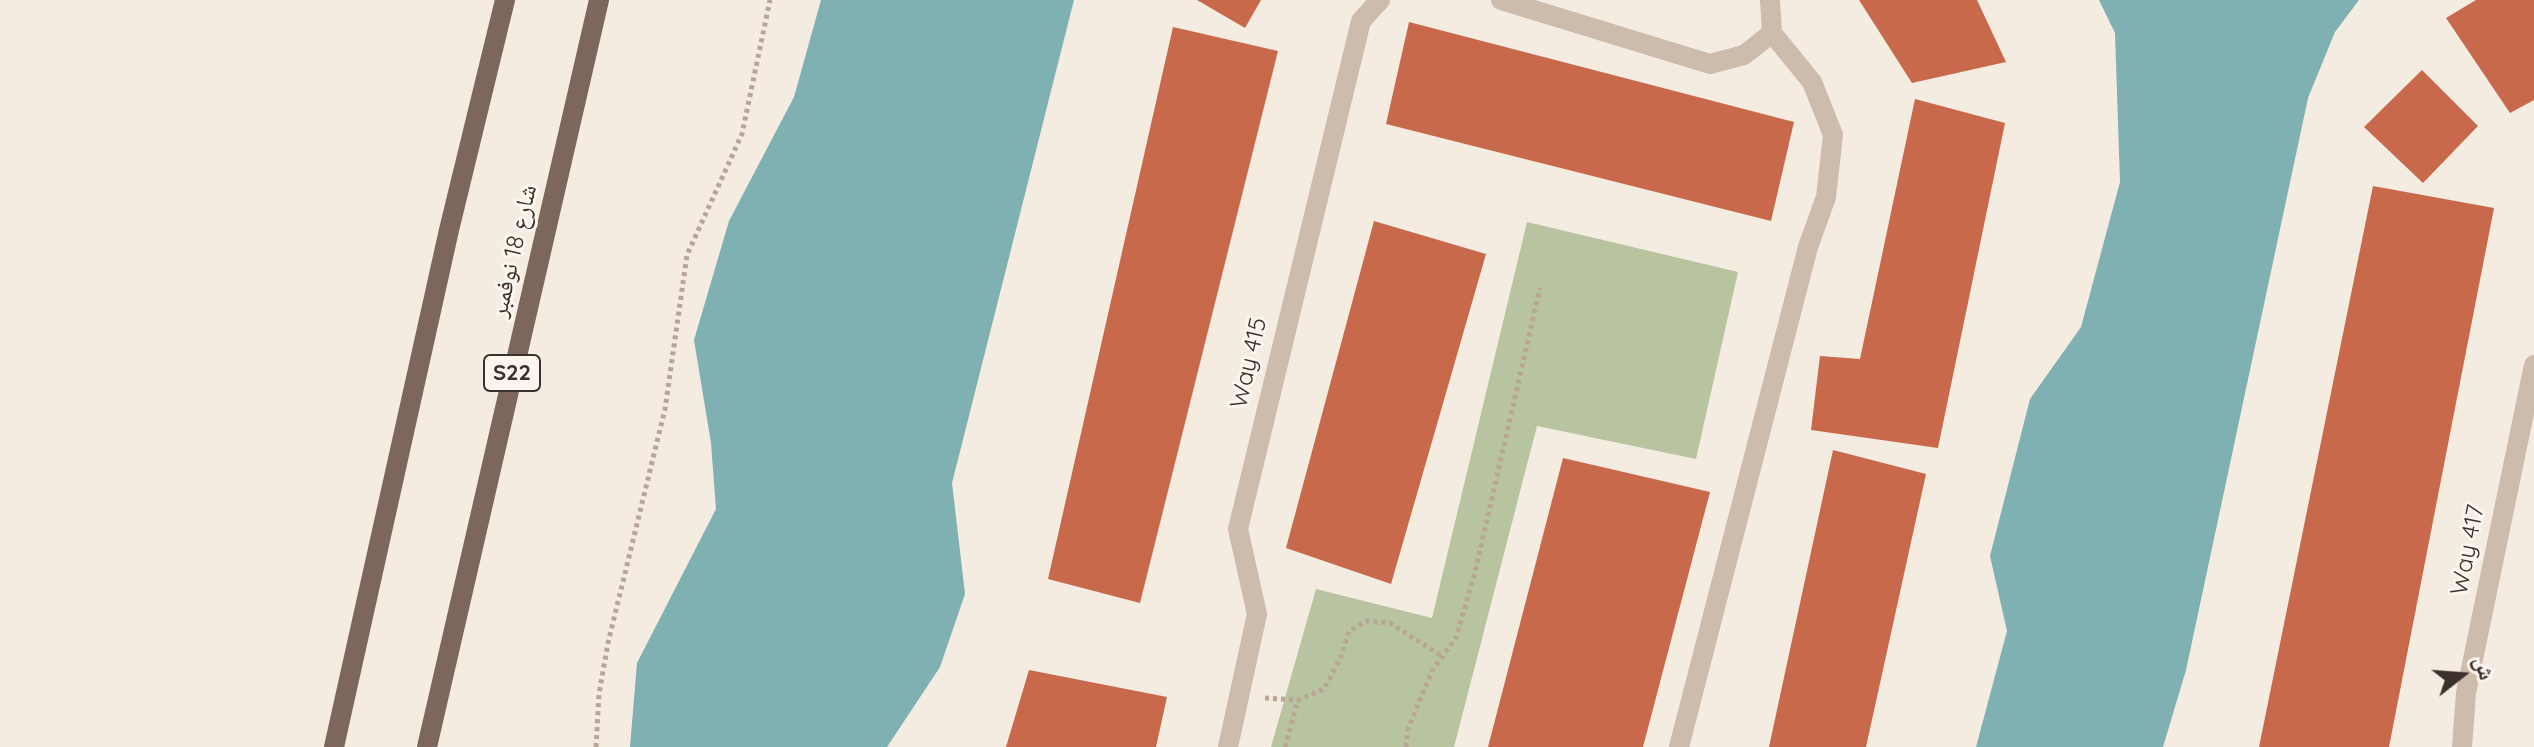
<!DOCTYPE html>
<html>
<head>
<meta charset="utf-8">
<style>
	body { margin:0 }
	#map { position:relative; width:2534px; height:747px; overflow:hidden; background:#f4ebe1; font-family:Quicksand,"Noto Naskh Arabic",sans-serif }
	canvas { display:block }
	.north { position:absolute; left:2422px; top:635px; width:80px; height:80px; -webkit-text-stroke:6px #fbf5ee; paint-order:stroke; rotate:73deg; font-size:22px; font-weight:700; line-height:32px; text-align:center; color:#3b302b }
	.north::after { content:''; display:block; margin:auto; width:28px; height:36px; background:#3b302b; clip-path:polygon(50% 0,100% 100%,50% 72%,0 100%) }
</style>
</head>
<body>
<div id="map">
<canvas width="2534" height="747"></canvas>
<div class="north">ش</div>
</div>
<script>
const g = document.querySelector('canvas').getContext('2d');
g.lineJoin = 'round';
function paint(path, color) { g.fillStyle = color; g.fill(path, 'evenodd'); }
const poly = rows => new Path2D(rows.map(r => 'M' + r).join(''));
function stroke(path, color, width, dash) { g.strokeStyle = color; g.lineWidth = width; g.lineCap = dash ? 'butt' : 'round'; g.setLineDash(dash || []); g.stroke(path); }
function label(font, color, halo, rows, align = 'center') {
  g.font = font + ' Quicksand,"Noto Naskh Arabic",sans-serif'; g.lineWidth = 6; g.setLineDash([]); g.textBaseline = 'middle'; g.strokeStyle = halo; g.fillStyle = color; for (const [text, x, y, turn = 0] of rows) {
    g.save(); g.translate(x, y); g.rotate((+turn || 0) * Math.PI / 180); g.textAlign = isNaN(turn) ? turn : align; if (halo) g.strokeText(text, 0, 0); g.fillText(text, 0, 0); g.restore();
  }
}
paint(poly([
	[1527,222,1738,272,1696,459,1537,426,1454,747,1271,747,1316,589,1432,618]
]), '#b8c4a0');
paint(poly([
	[821,0,1074,0,952,483,965,594,940,667,887,747,630,747,637,663,716,509,711,443,694,340,729,221,794,97],
	[2099,0,2359,0,2335,32,2308,98,2186,670,2163,747,1976,747,2007,631,1990,556,2030,399,2081,327,2120,182,2115,33]
]), '#7fb0b2');
paint(poly([
	[1197,0,1261,0,1245,28],
	[1859,0,1977,0,2006,62,1912,83],
	[2476,0,2534,0,2534,100,2510,113,2446,18],
	[1409,22,1794,122,1771,221,1386,124],
	[1173,27,1278,51,1140,603,1048,579],
	[2422,70,2478,126,2423,183,2364,127],
	[1915,99,2005,123,1938,448,1811,430,1820,356,1860,359],
	[2373,186,2494,208,2389,747,2259,747],
	[1374,221,1486,254,1391,584,1286,548],
	[1833,450,1926,474,1866,747,1769,747],
	[1563,458,1710,492,1643,747,1488,747],
	[1029,670,1167,697,1156,747,1006,747]
]), '#c8694b');
stroke(poly([
	[1265,698,1298,700,1324,689,1340,659,1349,631,1366,621,1390,623,1442,656],
	[596,747,599,694,608,643,665,409,687,255,742,134,770,0],
	[1285,747,1298,700],
	[1406,747,1408,729,1432,671,1456,638,1475,572,1540,288]
]), '#b9a596', 5, [4, 4]);
stroke(poly([
	[1501,0,1710,64,1744,55,1772,33],
	[1228,747,1257,614,1238,529,1361,21,1380,0],
	[1679,747,1808,247,1826,197,1833,135,1812,82,1772,33,1770,0],
	[2462,747,2466,693,2534,365]
]), '#cdbbac', 20);
stroke(poly([
	[334,747,449,230,505,0],
	[427,747,599,0]
]), '#7d675c', 20);
for (const [x, y, w] of [
	[512,373,56]
]) { const box = new Path2D(); box.roundRect(x - w / 2, y - 18, w, 36, 6); g.fillStyle = '#fbf5ee'; g.fill(box); stroke(box, '#3b302b', 2); }
label('bold 22px', '#3b302b', null, [
	["S22",512,373]
]);
label('24px', '#3b302b', '#fbf5ee', [
	["شارع 18 نوفمبر",514,251,-77],
	["Way 415",1249,363,-77],
	["Way 417",2468,550,-79]
]);
</script>
</body>
</html>
